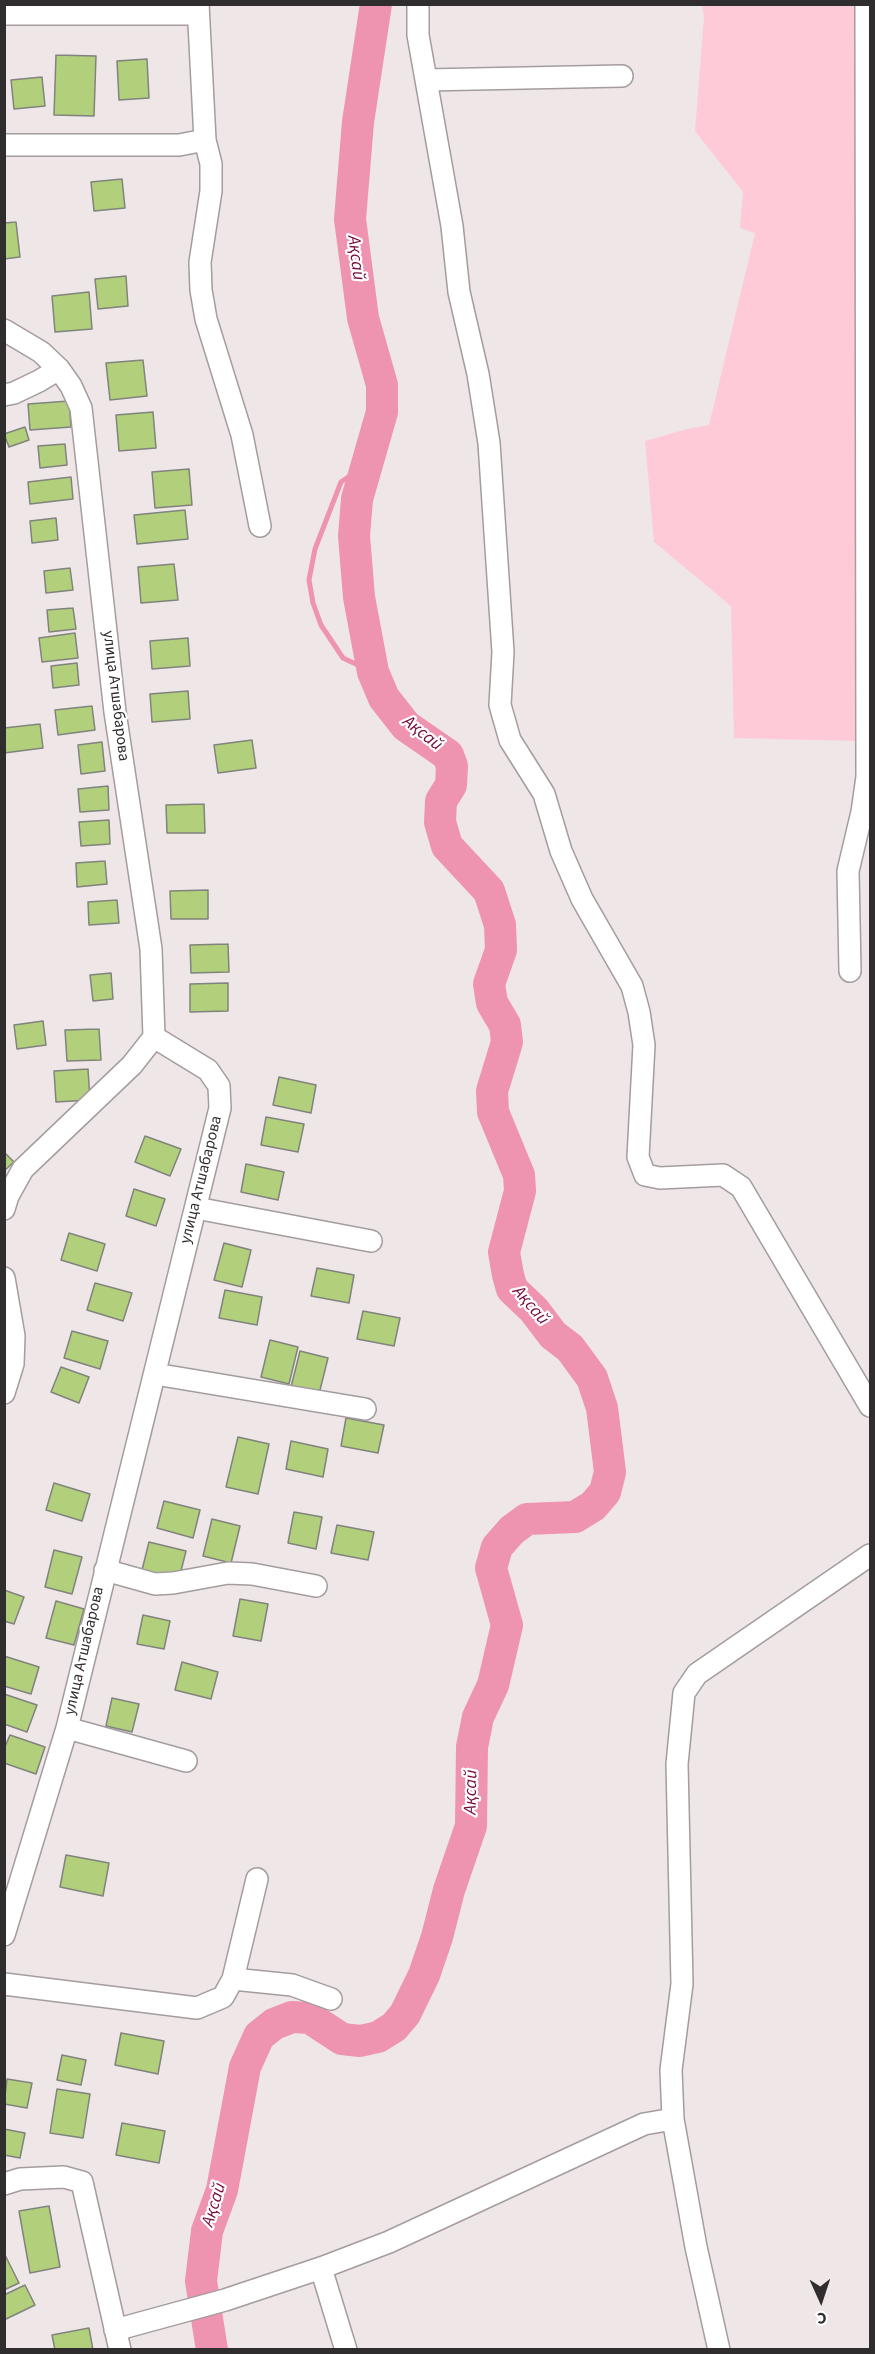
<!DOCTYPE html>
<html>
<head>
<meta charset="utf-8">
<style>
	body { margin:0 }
	#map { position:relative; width:875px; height:2354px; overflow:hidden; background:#efe6e8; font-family:"Source Sans 3",sans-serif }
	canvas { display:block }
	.frame { position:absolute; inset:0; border:6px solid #302d2e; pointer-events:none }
	.north { position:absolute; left:791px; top:2270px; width:60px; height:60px; -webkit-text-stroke:4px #fff; paint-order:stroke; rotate:177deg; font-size:16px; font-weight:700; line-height:24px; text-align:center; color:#302d2e }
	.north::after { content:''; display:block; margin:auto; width:21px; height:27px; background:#302d2e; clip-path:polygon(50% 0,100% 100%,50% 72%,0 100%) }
</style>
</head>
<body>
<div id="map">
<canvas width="875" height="2354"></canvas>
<div class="frame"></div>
<div class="north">С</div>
</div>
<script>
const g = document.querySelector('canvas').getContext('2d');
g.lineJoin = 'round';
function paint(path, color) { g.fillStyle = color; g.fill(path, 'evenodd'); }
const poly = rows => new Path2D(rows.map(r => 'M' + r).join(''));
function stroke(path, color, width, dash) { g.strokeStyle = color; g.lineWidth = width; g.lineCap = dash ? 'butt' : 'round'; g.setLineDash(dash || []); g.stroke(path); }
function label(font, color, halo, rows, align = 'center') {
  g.font = font + ' "Source Sans 3",sans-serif'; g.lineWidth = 4.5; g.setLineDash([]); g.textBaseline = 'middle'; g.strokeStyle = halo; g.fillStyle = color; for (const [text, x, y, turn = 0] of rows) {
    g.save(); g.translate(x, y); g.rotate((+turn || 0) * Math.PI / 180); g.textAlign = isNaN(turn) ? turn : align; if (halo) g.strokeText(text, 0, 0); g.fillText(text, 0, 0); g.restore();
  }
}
paint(poly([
	[702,5,856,5,855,741,734,738,731,606,654,542,645,441,687,429,709,425,755,233,740,228,743,192,695,131,704,17]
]), '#fecad8');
stroke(poly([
	[367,464,341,482,315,549,309,580,313,603,321,625,343,658,373,672]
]), '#ef94b0', 5);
stroke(poly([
	[212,2350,201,2281,207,2231,222,2190,245,2067,259,2036,274,2024,292,2017,310,2018,342,2039,360,2041,378,2037,394,2027,405,2014,424,1975,437,1937,449,1890,471,1826,472,1747,478,1717,493,1685,507,1625,491,1568,497,1547,512,1530,527,1519,575,1517,593,1506,605,1492,610,1472,602,1408,592,1378,570,1348,553,1335,534,1310,512,1289,508,1275,504,1252,520,1191,519,1175,493,1112,492,1091,507,1042,505,1025,492,1003,489,984,501,950,500,925,489,891,447,846,440,822,441,801,451,785,452,766,448,755,406,726,384,698,373,672,359,597,354,536,357,499,382,412,382,385,363,318,350,219,358,122,376,4]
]), '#ef94b0', 32);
const building = poly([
	[56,55,96,56,94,116,54,115,56,55],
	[147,59,149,98,119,100,117,61,147,59],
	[42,77,45,106,14,109,11,80,42,77],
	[122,179,125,208,94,211,91,182,122,179],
	[16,222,20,257,4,259,4,223,16,222],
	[126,276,128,306,98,309,95,279,126,276],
	[89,292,92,329,55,332,52,296,89,292],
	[143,360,147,396,110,400,106,363,143,360],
	[69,401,71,427,30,430,28,404,69,401],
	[153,412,156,448,119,451,116,415,153,412],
	[25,427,29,440,9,447,4,434,25,427],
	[65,444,67,465,40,468,38,446,65,444],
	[189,469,192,505,155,508,152,472,189,469],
	[71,477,73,499,30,504,28,482,71,477],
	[185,510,188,539,137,544,134,515,185,510],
	[56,518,58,540,32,543,30,521,56,518],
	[174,564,178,600,141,603,138,567,174,564],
	[70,568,73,590,46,593,44,571,70,568],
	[73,608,76,629,49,632,47,610,73,608],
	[75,633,78,658,42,662,39,638,75,633],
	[188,638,190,666,152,669,150,641,188,638],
	[77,663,79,685,53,688,51,666,77,663],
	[188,691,190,719,152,722,150,694,188,691],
	[92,706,95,730,58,735,55,710,92,706],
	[40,724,43,748,4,753,4,728,40,724],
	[252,740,256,768,218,773,214,745,252,740],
	[102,742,105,771,81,774,78,745,102,742],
	[108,786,109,810,80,812,78,789,108,786],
	[204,804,205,833,167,833,166,805,204,804],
	[109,820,110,844,81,846,79,822,109,820],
	[105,861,107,884,77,887,76,863,105,861],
	[208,890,208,919,171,919,170,891,208,890],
	[117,900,119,923,89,925,88,902,117,900],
	[228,944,229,972,191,973,190,945,228,944],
	[111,973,113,999,93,1001,90,975,111,973],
	[228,983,228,1011,190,1012,190,984,228,983],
	[43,1021,46,1045,17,1049,14,1025,43,1021],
	[99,1029,101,1060,67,1061,65,1030,99,1029],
	[88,1069,90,1100,56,1102,54,1071,88,1069],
	[279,1077,316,1085,311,1113,273,1105,279,1077],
	[266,1117,304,1124,298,1152,261,1145,266,1117],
	[145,1136,181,1149,170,1176,135,1162,145,1136],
	[4,1152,14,1162,4,1171,4,1152],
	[246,1164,284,1172,278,1200,241,1192,246,1164],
	[134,1189,165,1199,156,1226,126,1216,134,1189],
	[69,1233,105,1244,97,1271,61,1260,69,1233],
	[224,1243,251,1250,242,1287,214,1280,224,1243],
	[317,1268,354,1275,349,1303,311,1296,317,1268],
	[95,1283,132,1293,123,1321,87,1310,95,1283],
	[225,1290,262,1297,257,1325,219,1318,225,1290],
	[363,1311,400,1318,394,1346,357,1339,363,1311],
	[72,1331,108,1341,100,1369,64,1358,72,1331],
	[270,1340,298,1347,289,1384,261,1377,270,1340],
	[300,1351,328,1358,319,1394,291,1387,300,1351],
	[61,1367,89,1377,79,1403,51,1392,61,1367],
	[346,1418,384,1425,378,1453,341,1446,346,1418],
	[238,1437,269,1444,258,1494,226,1487,238,1437],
	[291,1441,328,1449,323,1477,286,1469,291,1441],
	[54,1483,90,1494,82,1521,46,1510,54,1483],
	[164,1501,200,1510,193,1538,157,1528,164,1501],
	[294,1512,322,1517,316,1549,288,1543,294,1512],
	[212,1519,240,1526,231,1563,203,1556,212,1519],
	[337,1525,374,1532,368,1560,331,1553,337,1525],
	[149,1542,186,1551,179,1579,142,1570,149,1542],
	[54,1550,82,1557,72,1594,45,1587,54,1550],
	[4,1590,24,1597,14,1624,4,1621,4,1590],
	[240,1599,268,1604,261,1641,233,1636,240,1599],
	[56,1601,84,1609,74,1645,46,1638,56,1601],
	[143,1615,170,1621,164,1649,137,1644,143,1615],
	[4,1656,39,1667,31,1694,4,1686,4,1656],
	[182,1662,218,1672,211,1699,175,1690,182,1662],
	[4,1694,37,1705,27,1732,4,1724,4,1694],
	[112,1698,139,1704,132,1732,106,1726,112,1698],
	[10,1735,45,1747,36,1774,4,1763,4,1749,10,1735],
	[66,1855,109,1863,103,1896,60,1887,66,1855],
	[121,2033,164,2041,158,2074,115,2065,121,2033],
	[62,2055,86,2060,81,2085,57,2080,62,2055],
	[7,2079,32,2083,27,2108,4,2104,7,2079],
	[57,2089,90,2094,83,2138,50,2133,57,2089],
	[122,2123,165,2131,159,2163,116,2155,122,2123],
	[4,2129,25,2133,20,2158,4,2155,4,2129],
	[49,2206,60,2267,30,2273,19,2211,49,2206],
	[4,2253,19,2283,4,2290,4,2253],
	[25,2285,35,2305,4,2320,4,2295,25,2285],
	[89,2328,93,2350,55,2350,52,2335,89,2328]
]);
paint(building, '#b2cf7b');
stroke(building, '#81837d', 1.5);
const minor = poly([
	[198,4,205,140,211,164,211,191,200,262,201,290,206,319,242,435,260,526],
	[418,4,418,35,452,226,459,292,478,374,489,443,503,652,500,705,510,740,544,794,561,851,582,899,632,986,639,1012,644,1045,638,1157,645,1175,660,1178,723,1175,741,1187,870,1406],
	[4,14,198,14],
	[426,80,622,76],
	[4,145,179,145,205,140],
	[4,330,41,352,59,369,71,386,81,408,115,712,151,949,154,1037,208,1070,219,1086,220,1108,67,1728,4,1935],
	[4,395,14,393,39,381,59,369],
	[850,971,848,871,862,812,867,777,866,4],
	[196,1208,371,1241],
	[4,1209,8,1196,23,1169,132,1065,154,1037],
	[4,1278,14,1336,13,1364,4,1393],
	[155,1374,365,1409],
	[105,1570,155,1584,173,1583,228,1573,252,1574,316,1586],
	[67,1728,186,1761],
	[233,1979,292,1985,331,1999],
	[4,1984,197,2008,223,1997,233,1979,257,1879],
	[4,2184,20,2179,64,2177,82,2182,120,2350],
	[321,2268,346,2350],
	[115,2330,225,2300,321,2268,389,2242,644,2124,673,2119],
	[719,2350,696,2247,673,2119,671,2070,682,1984,677,1764,684,1693,697,1674,870,1555]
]);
stroke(minor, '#a49c9e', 24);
stroke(minor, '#fff', 21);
label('16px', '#302d2e', '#fff', [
	["улица Атшабарова",115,696,83],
	["улица Атшабарова",202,1180,-76],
	["улица Атшабарова",85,1651,-77]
]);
label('italic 18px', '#77093d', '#fff', [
	["Ақсай",355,258,83],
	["Ақсай",422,734,38],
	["Ақсай",530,1306,49],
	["Ақсай",472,1792,-89],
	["Ақсай",215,2205,-73]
]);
</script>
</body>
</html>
